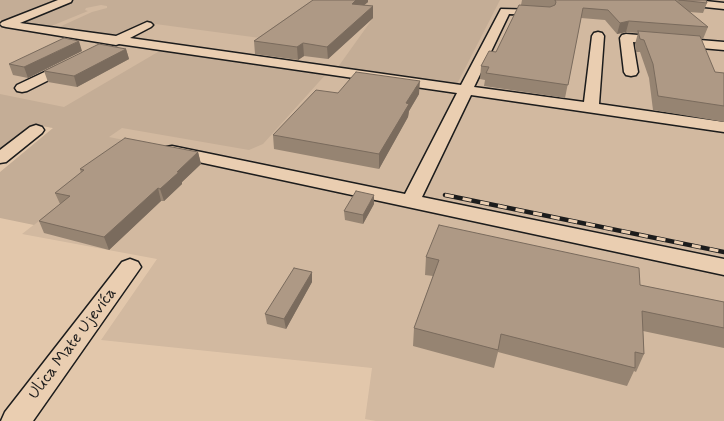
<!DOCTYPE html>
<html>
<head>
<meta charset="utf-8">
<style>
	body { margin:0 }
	canvas { display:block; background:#e2c7ab }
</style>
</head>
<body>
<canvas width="724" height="421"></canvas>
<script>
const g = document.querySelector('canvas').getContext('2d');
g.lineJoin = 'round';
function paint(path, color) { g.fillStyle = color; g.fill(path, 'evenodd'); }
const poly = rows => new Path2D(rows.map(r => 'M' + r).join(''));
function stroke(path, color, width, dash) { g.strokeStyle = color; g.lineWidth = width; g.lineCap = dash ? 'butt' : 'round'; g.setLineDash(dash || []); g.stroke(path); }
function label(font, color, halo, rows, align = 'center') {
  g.font = font + ' Mynerve,sans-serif'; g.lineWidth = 4; g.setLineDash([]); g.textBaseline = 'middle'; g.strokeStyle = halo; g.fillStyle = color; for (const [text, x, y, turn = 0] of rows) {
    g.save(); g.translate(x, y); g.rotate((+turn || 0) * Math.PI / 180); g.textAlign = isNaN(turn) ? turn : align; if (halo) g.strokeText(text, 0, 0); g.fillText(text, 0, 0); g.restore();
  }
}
paint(poly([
	[0,0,724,0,724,421,376,421,365,419,372,368,101,340,157,259,22,234,83,186,123,140,37,125,0,120]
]), '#d2b9a0');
paint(poly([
	[0,0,62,0,9,19,2,20,0,19],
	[70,0,314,0,260,38,148,23,118,37,57,28,92,12,107,8,107,6,101,5,86,8,85,10,88,11,49,27,28,24,22,20],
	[368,0,500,0,457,84,338,67,373,18,352,15],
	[163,49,327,73,263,144,249,150,122,128,109,137,124,140,83,186,34,225,0,218,0,172,53,128,37,125,0,152,0,94,64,107]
]), '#c4ad96');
const minor = poly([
	[58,0,72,0,71,2,20,23,116,36,147,22,151,23,153,25,151,27,130,38,461,85,501,9,543,10,547,11,548,13,547,15,509,14,474,87,584,102,592,36,594,33,598,32,602,33,604,36,599,104,724,122,724,132,471,95,422,197,724,259,724,275,166,155,163,151,166,147,172,146,405,194,457,93,119,44,116,45,6,27,2,26,0,24,2,22,58,0],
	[661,0,696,0,724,3,724,9,666,3,661,0],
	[626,34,724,42,724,50,633,42,638,72,636,75,631,76,626,75,624,72,620,38,622,35,626,34],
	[70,60,75,61,77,64,75,67,27,91,22,92,17,91,15,88,17,85,70,60],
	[36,125,42,127,44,130,42,133,6,162,0,163,0,150,30,127,36,125],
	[130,259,138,262,141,267,33,421,1,421,5,412,122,262,130,259]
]);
stroke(minor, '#1c1c1c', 3);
paint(minor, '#eaceb1');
const rail = poly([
	[445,195,724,252]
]);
stroke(rail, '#1c1c1c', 4.5);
stroke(rail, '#eaceb1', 3, [9]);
paint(poly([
	[313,0,368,0,368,2,364,5,373,6,373,18,328,59,304,56,298,60,255,54,254,41],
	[522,0,706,0,707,3,703,13,689,12,708,27,703,39,700,39,715,72,724,73,724,122,653,110,649,78,640,52,636,52,635,44,638,33,626,32,617,34,605,20,581,18,565,98,484,86,485,80,480,79,481,66,496,52,521,5],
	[126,49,129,59,77,87,48,82,44,71],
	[82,51,28,78,13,75,9,64],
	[338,93,419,94,409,111,408,117,379,169,274,149,273,135],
	[198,152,201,164,182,182,182,184,164,201,161,201,109,250,44,233,39,221,60,204,55,193,81,173,80,169],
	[374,204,363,224,345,220,344,211],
	[426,257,640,285,724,302,724,348,643,331,644,354,636,372,634,371,627,386,498,352,494,368,413,346,414,328,433,276,425,275],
	[312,272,312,282,286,329,267,324,265,314]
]), '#968472');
paint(poly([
	[356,0,368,0,368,2,352,15,352,4],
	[373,6,373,18,328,59,327,47],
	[629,21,626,32,617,34,620,23],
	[79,41,82,51,28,78,24,67],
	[303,43,304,56,298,60,297,47],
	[126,49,129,59,77,87,74,76],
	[420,81,419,94,409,111,408,117,379,169,379,154,406,103],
	[198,152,201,164,182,182,182,184,164,201,160,189,177,172],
	[158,188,161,201,109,250,104,237],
	[374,195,374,204,363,224,363,215],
	[312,272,312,282,286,329,284,319]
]), '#7a6b5d');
const building = poly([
	[313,0,356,0,352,4,373,6,327,47,303,43,297,47,254,41,313,0],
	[555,0,675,0,708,27,629,21,620,23,608,10,583,8,568,85,486,73,489,67,481,66,489,51,496,52,519,5,550,7,555,5,556,2,555,0],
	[679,0,706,0,707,3,679,0],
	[638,31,700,36,715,72,724,73,724,106,658,96,653,64,644,40,640,39,638,31],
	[64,38,79,41,24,67,9,64,64,38],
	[99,44,126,49,74,76,44,71,99,44],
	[356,72,420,81,406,103,409,104,379,154,273,135,316,90,338,93,356,72],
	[125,138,198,152,177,172,179,172,160,189,158,188,104,237,39,221,70,196,55,193,84,170,80,169,125,138],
	[356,191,374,195,363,215,344,211,356,191],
	[439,225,639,268,640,285,724,302,724,328,642,311,644,354,635,352,635,368,501,334,498,350,414,328,439,260,426,257,439,225],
	[294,268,312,272,284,319,265,314,294,268]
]);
paint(building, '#ae9985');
stroke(building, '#7a6b5d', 1);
label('17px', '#1c1c1c', '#eaceb1', [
	["Ulica Mate Ujevića",73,344,-53]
]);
</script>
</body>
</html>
